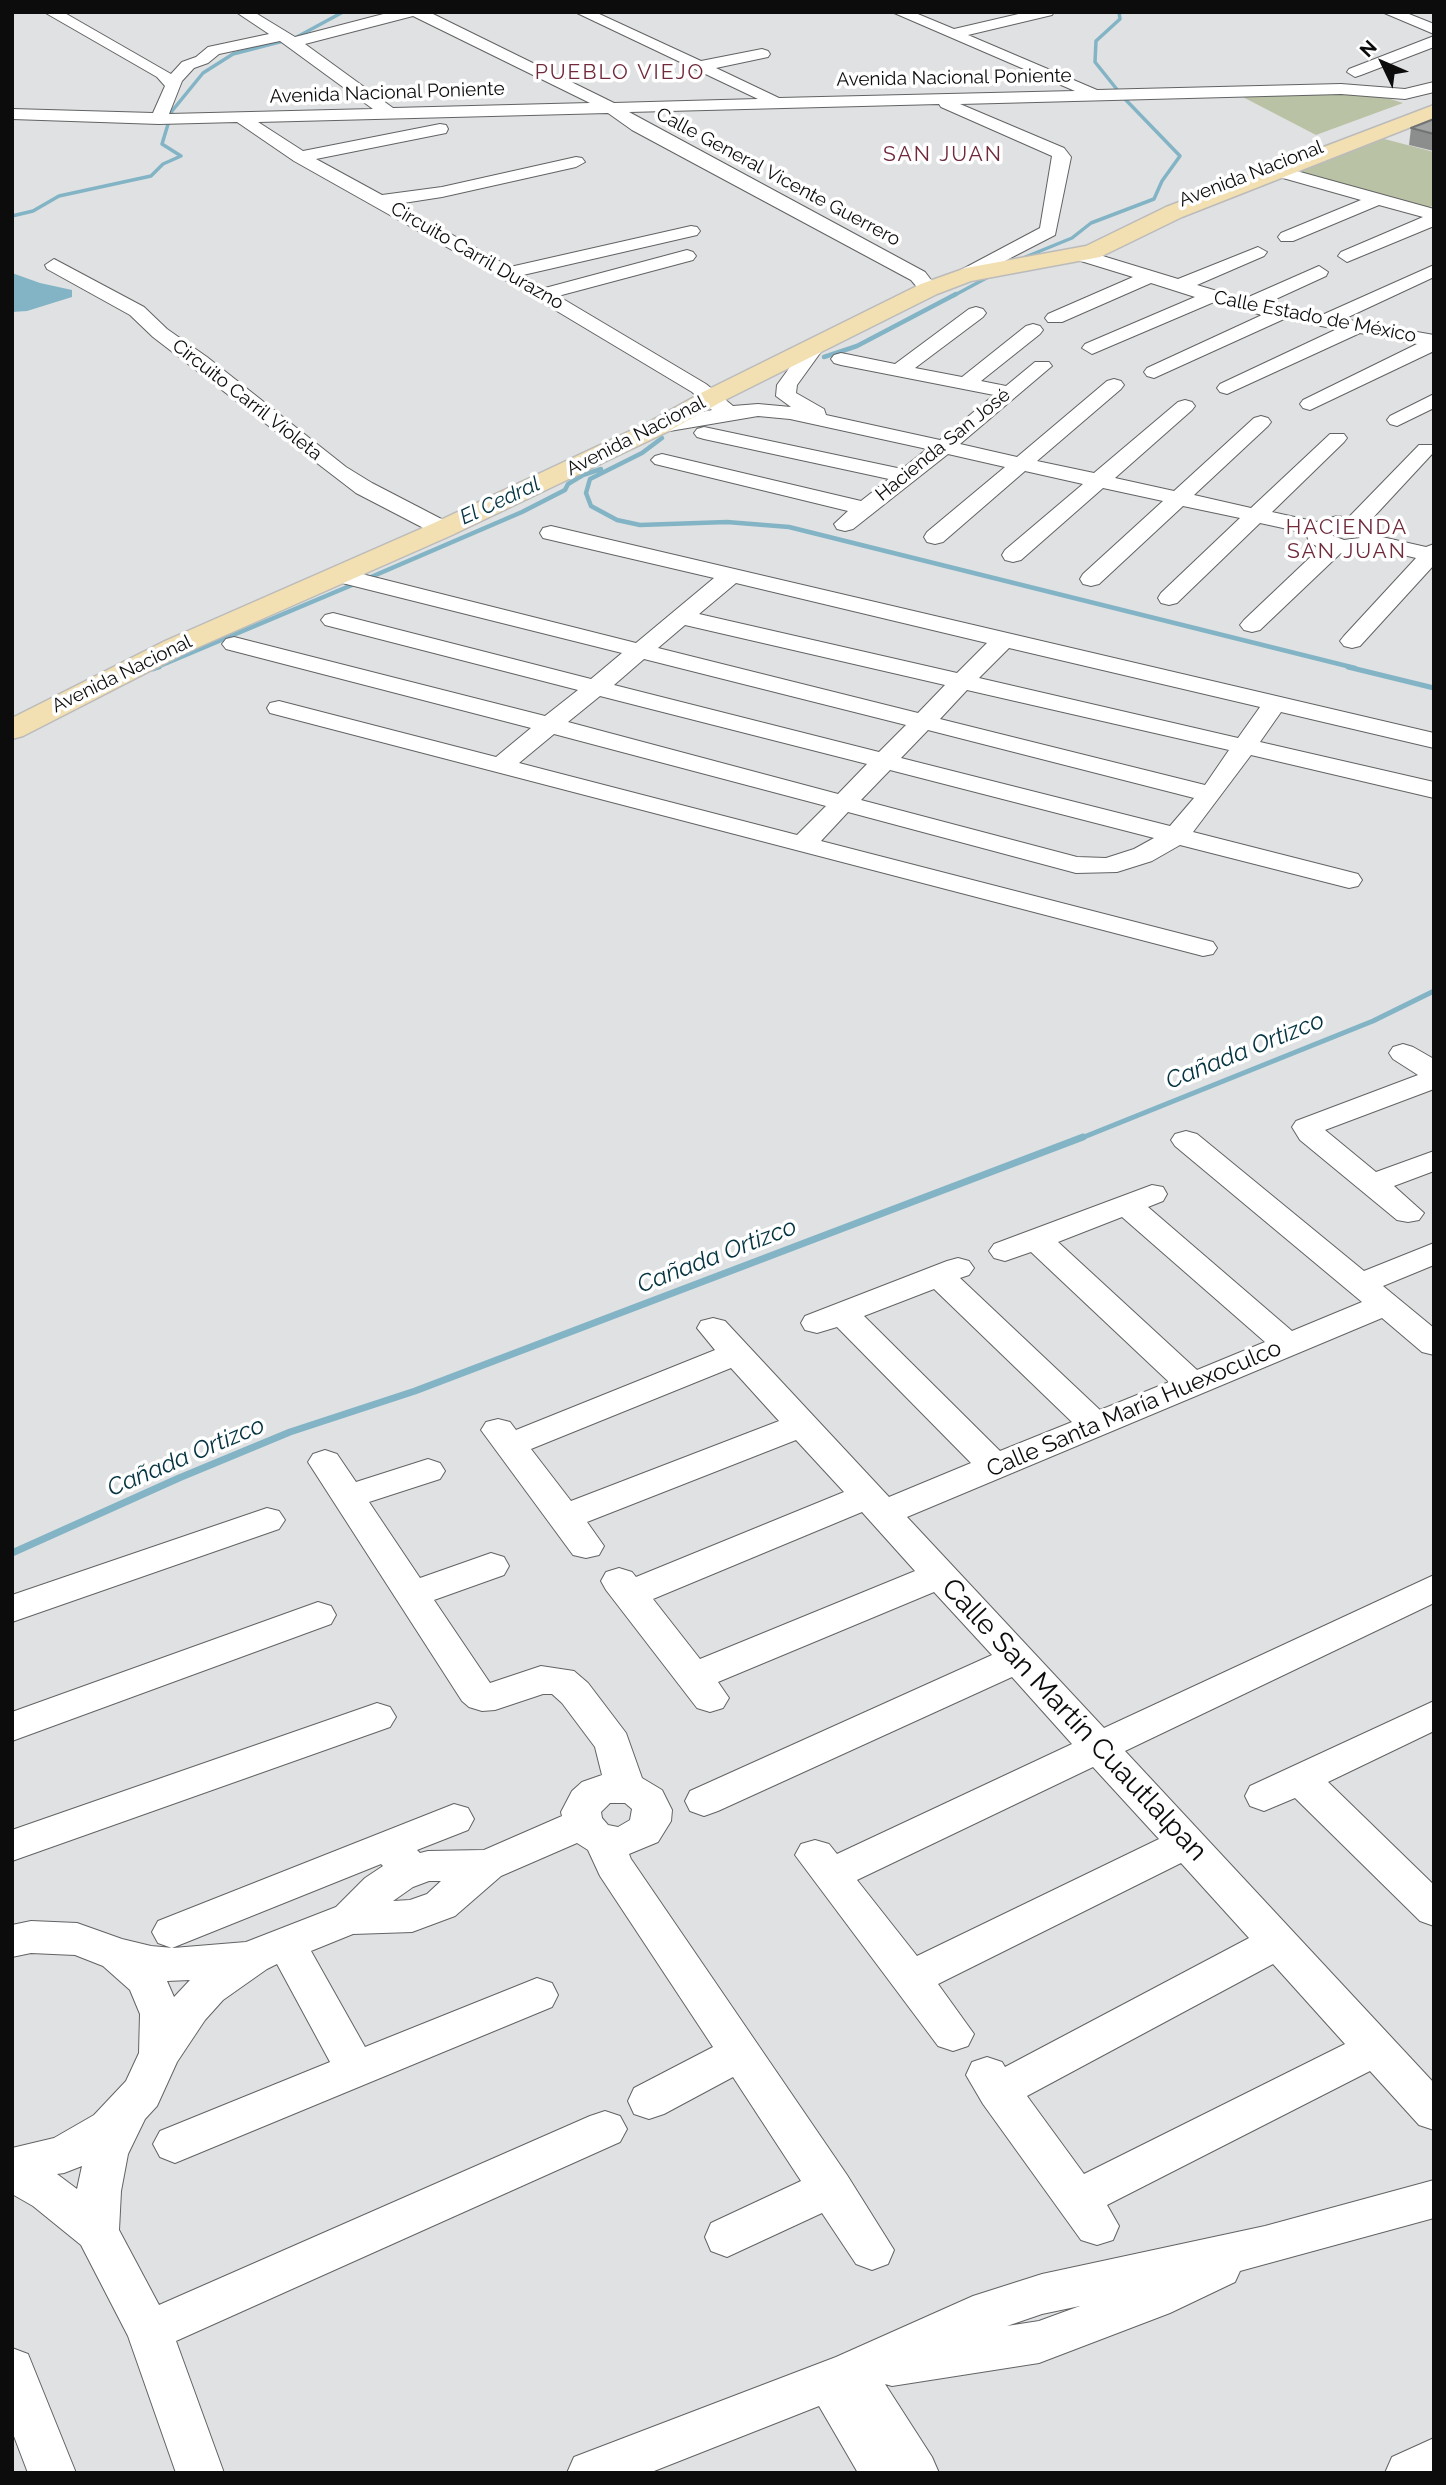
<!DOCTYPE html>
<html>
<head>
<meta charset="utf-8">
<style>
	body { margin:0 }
	#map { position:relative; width:1446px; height:2485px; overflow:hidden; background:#e0e1e2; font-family:Raleway,sans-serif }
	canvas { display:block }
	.frame { position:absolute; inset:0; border:14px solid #0c0c0c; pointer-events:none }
	.north { position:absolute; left:1348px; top:28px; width:70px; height:70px; -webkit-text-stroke:5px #fff; paint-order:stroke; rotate:314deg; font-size:19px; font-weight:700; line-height:28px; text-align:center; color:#0c0c0c }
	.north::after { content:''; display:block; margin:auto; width:24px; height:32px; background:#0c0c0c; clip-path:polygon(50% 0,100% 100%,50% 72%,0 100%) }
</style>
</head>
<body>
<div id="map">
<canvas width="1446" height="2485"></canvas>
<div class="frame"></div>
<div class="north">N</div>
</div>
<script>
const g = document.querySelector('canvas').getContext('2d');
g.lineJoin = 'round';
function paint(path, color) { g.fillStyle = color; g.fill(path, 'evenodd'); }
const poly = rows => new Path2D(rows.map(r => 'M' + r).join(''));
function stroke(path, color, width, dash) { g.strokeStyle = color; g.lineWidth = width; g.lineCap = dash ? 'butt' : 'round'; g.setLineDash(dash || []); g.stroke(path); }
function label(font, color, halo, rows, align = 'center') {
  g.font = font + ' Raleway,sans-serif'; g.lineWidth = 7; g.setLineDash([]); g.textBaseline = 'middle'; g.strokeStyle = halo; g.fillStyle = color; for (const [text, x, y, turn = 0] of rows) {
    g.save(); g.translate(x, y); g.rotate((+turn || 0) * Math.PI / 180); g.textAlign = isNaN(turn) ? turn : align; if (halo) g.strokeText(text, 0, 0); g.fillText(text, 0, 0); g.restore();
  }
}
paint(poly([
	[1340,92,1384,97,1403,103,1316,135,1239,95],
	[1377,137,1434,152,1434,205,1426,209,1293,171]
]), '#bac2a5');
paint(poly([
	[12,273,40,283,72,290,72,297,27,311,12,312]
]), '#82b4c6');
stroke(poly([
	[12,216,33,211,59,196,151,176,163,164,181,156,162,144,172,111,203,73,233,54,295,38,343,12],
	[1023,258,1072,238,1091,223,1154,199,1162,181,1180,156,1123,97,1095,62,1096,41,1120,19,1119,12],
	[953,296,992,275]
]), '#82b4c6', 3.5);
stroke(poly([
	[824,357,857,346,956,294],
	[662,438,642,453,590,479,586,493,591,506,617,520,640,525,727,522,789,527,1355,668],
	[371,577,522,512,565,490,568,484,583,475,601,469],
	[155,668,352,585]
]), '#82b4c6', 4.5);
stroke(poly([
	[1348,667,1434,688],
	[153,669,159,667],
	[1079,1139,1373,1021,1434,991]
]), '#82b4c6', 5);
stroke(poly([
	[12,1553,179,1478,290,1432,415,1391,1083,1137]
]), '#82b4c6', 7);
const minor = poly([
	[44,12,63,12,171,74,182,62,196,57,208,47,269,34,236,12,254,12,295,37,391,12,429,12,614,103,758,99,575,12,595,12,701,61,762,49,768,51,770,54,768,57,716,68,779,98,1075,91,892,12,913,12,954,29,1027,12,1054,12,1052,15,968,35,1097,90,1341,84,1405,89,1434,82,1434,92,1405,99,1341,94,960,104,1064,148,1071,157,1055,235,966,281,959,279,957,275,959,271,1040,228,1052,156,941,107,939,104,629,112,925,272,938,289,929,295,922,293,911,280,632,130,608,113,258,122,303,151,440,124,446,125,448,129,446,133,316,159,382,195,442,187,576,157,582,158,585,162,576,167,442,197,397,204,510,267,691,226,697,227,700,231,697,235,523,275,545,288,687,250,693,252,696,256,693,260,558,296,706,384,733,406,758,404,791,407,776,396,777,385,806,345,813,343,823,349,797,385,796,393,824,409,826,415,940,440,994,395,841,365,834,363,831,359,834,355,841,353,895,364,969,309,976,307,983,309,986,313,983,317,915,368,962,377,1026,326,1033,324,1040,326,1043,330,1040,334,981,381,1006,386,1035,362,1049,362,1052,366,960,444,1017,457,1107,381,1114,379,1121,381,1124,385,1121,389,1037,461,1094,473,1178,402,1185,400,1192,402,1195,406,1192,410,1115,478,1174,491,1254,418,1261,416,1268,418,1271,422,1268,426,1194,495,1251,508,1330,434,1344,434,1347,438,1344,442,1272,512,1317,522,1337,516,1348,518,1419,445,1433,445,1433,453,1369,522,1379,528,1382,537,1426,547,1434,544,1434,565,1360,646,1352,648,1344,646,1340,641,1344,636,1416,558,1374,548,1361,553,1341,553,1260,630,1252,632,1244,630,1240,625,1244,620,1320,548,1309,542,1306,533,1260,523,1177,603,1169,605,1161,603,1158,598,1161,593,1240,518,1183,506,1099,584,1091,586,1083,584,1080,579,1083,574,1163,501,1103,488,1021,560,1013,562,1005,560,1002,555,1005,550,1083,484,1025,471,943,542,935,544,927,542,924,537,927,532,1005,467,948,454,853,529,845,531,837,529,834,524,848,511,655,464,651,460,655,456,662,454,861,501,889,479,704,439,697,437,694,433,697,429,704,427,902,469,927,449,790,419,758,416,658,433,651,431,648,427,651,423,712,410,692,392,500,277,294,161,237,122,159,124,12,119,12,109,153,113,165,86,157,77,44,12],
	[413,16,590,103,393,108,305,44,413,16],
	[280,41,373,109,169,114,182,81,194,68,208,63,219,54,280,41],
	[1338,530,1355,533,1360,538,1344,540,1328,534,1338,530],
	[1382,12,1404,12,1434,24,1434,34,1382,12],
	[1434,36,1434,47,1361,75,1355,77,1347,72,1349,69,1434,36],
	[1264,162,1434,209,1434,226,1347,262,1338,256,1341,252,1423,217,1379,205,1293,241,1281,241,1278,237,1281,233,1361,200,1258,171,1255,167,1264,162],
	[1258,247,1267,252,1264,256,1197,285,1244,299,1319,266,1328,272,1326,276,1265,304,1322,315,1434,265,1434,277,1344,319,1434,335,1434,351,1310,410,1303,408,1300,404,1303,400,1417,344,1360,333,1227,394,1220,392,1217,388,1220,384,1337,329,1284,319,1154,378,1147,376,1144,372,1147,368,1262,315,1214,302,1092,354,1082,348,1085,344,1195,297,1151,283,1062,322,1048,322,1045,318,1048,314,1133,277,1071,258,1068,254,1071,250,1083,250,1178,279,1258,247],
	[54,259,144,307,167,329,207,357,346,467,372,483,451,524,454,529,451,534,435,534,356,493,153,337,130,315,47,269,45,265,54,259],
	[1434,394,1434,408,1397,426,1390,424,1387,420,1390,416,1434,394],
	[551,526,1434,733,1434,748,1281,712,1260,742,1434,782,1434,798,1251,755,1193,832,1358,874,1362,880,1358,886,1349,888,1180,845,1152,861,1117,872,1076,873,848,812,821,841,1213,942,1217,948,1213,954,1203,956,270,713,267,708,270,703,279,701,496,757,531,728,226,649,222,644,226,639,234,637,545,716,578,690,325,625,321,620,325,615,333,613,591,679,622,653,330,580,327,575,330,570,338,568,636,643,714,578,543,538,540,533,543,528,551,526],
	[736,583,987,643,957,673,699,614,736,583],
	[685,625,945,685,918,713,658,648,685,625],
	[1009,648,1260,707,1238,738,979,678,1009,648],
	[644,659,906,725,879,752,614,685,644,659],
	[967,690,1229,750,1205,785,940,719,967,690],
	[600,696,867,764,838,794,568,722,600,696],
	[928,730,1194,798,1170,826,901,758,928,730],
	[554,734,826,806,797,835,519,763,554,734],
	[890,770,1154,838,1134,849,1106,858,1077,857,861,800,890,770],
	[1403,1044,1413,1047,1434,1059,1434,1089,1325,1130,1376,1172,1434,1151,1434,1171,1394,1186,1424,1213,1419,1220,1408,1222,1397,1220,1300,1140,1292,1127,1296,1121,1418,1075,1393,1059,1389,1053,1393,1047,1403,1044],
	[1186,1131,1197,1134,1364,1271,1434,1243,1434,1265,1383,1286,1434,1328,1434,1355,1422,1352,1382,1318,907,1517,1104,1728,1434,1575,1434,1603,1125,1751,1434,2083,1434,2130,1419,2125,1370,2071,1107,2205,1119,2226,1113,2240,1097,2245,1081,2240,983,2104,966,2075,972,2062,987,2057,1002,2062,1005,2067,1249,1938,1181,1863,938,1984,974,2034,968,2046,953,2051,938,2046,795,1855,801,1844,815,1840,829,1844,837,1854,1072,1744,1012,1677,718,1811,704,1816,690,1811,685,1801,690,1791,992,1655,934,1592,718,1682,729,1698,723,1708,710,1712,697,1708,606,1590,601,1581,606,1572,619,1568,632,1572,636,1577,844,1492,796,1440,587,1522,604,1546,599,1555,586,1558,573,1555,481,1430,486,1422,498,1419,510,1422,516,1430,715,1350,697,1328,701,1321,713,1318,725,1321,889,1497,971,1463,837,1327,817,1333,805,1330,801,1323,805,1316,947,1261,958,1258,969,1261,974,1268,969,1275,960,1278,1100,1410,1169,1382,1031,1252,1005,1261,994,1258,989,1251,994,1244,1152,1185,1163,1187,1167,1194,1163,1201,1148,1207,1292,1331,1362,1302,1175,1146,1171,1140,1175,1134,1186,1131],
	[1122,1217,1265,1342,1197,1370,1058,1242,1122,1217],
	[934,1289,1072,1422,1000,1451,864,1316,934,1289],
	[731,1368,779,1421,571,1501,531,1449,731,1368],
	[862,1512,915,1571,700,1659,653,1599,862,1512],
	[1093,1767,1159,1839,917,1956,857,1880,1093,1767],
	[1273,1964,1345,2044,1084,2174,1027,2096,1273,1964],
	[325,1450,337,1454,356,1482,428,1459,440,1463,445,1471,440,1479,369,1502,420,1578,491,1553,504,1557,509,1566,504,1575,434,1600,490,1683,541,1666,574,1671,588,1683,626,1733,642,1778,662,1790,672,1810,671,1821,658,1842,629,1854,631,1859,847,2175,894,2250,888,2264,872,2270,856,2264,822,2213,727,2257,711,2251,705,2237,711,2223,801,2181,733,2077,664,2114,649,2119,634,2114,628,2101,634,2088,713,2047,600,1876,588,1850,577,1843,501,1876,455,1916,412,1932,353,1934,311,1951,365,2047,537,1978,552,1983,558,1995,552,2007,175,2163,160,2157,153,2144,160,2131,330,2062,277,1964,267,1969,223,2000,205,2020,177,2062,157,2106,145,2119,128,2154,121,2191,119,2230,159,2305,590,2116,605,2111,620,2116,627,2129,620,2142,176,2341,224,2473,176,2473,128,2336,81,2245,33,2206,12,2194,12,2148,54,2138,94,2115,126,2081,139,2053,140,2014,130,1990,103,1966,75,1955,31,1953,12,1957,12,1925,31,1921,77,1923,122,1939,151,1946,173,1948,246,1942,336,1907,365,1878,383,1866,381,1864,172,1948,158,1943,152,1932,158,1921,454,1804,468,1808,474,1819,468,1830,417,1850,420,1853,428,1851,484,1850,562,1816,561,1812,572,1791,582,1782,602,1775,595,1747,562,1703,552,1694,543,1694,495,1710,482,1711,469,1707,462,1701,308,1462,313,1454,325,1450],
	[610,1803,625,1803,632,1809,630,1820,618,1827,608,1825,602,1818,601,1812,610,1803],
	[429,1881,441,1881,427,1894,410,1900,393,1901,413,1887,429,1881],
	[190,1980,175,1996,174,1997,167,1981,190,1980],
	[82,2166,77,2189,57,2174,64,2173,82,2166],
	[267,1508,279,1511,285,1520,279,1529,12,1622,12,1595,267,1508],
	[318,1602,331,1606,336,1615,331,1624,12,1741,12,1712,318,1602],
	[1434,1701,1434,1731,1328,1782,1434,1885,1434,1926,1420,1921,1295,1798,1264,1811,1250,1806,1245,1796,1250,1786,1434,1701],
	[377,1703,390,1707,396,1717,390,1727,12,1861,12,1830,377,1703],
	[1434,2180,1434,2218,1240,2271,1235,2282,1170,2313,1039,2363,892,2386,885,2384,932,2457,939,2473,858,2473,819,2406,649,2473,567,2473,574,2457,836,2357,973,2296,1042,2274,1265,2226,1434,2180],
	[1080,2306,1039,2321,1007,2326,1042,2314,1080,2306],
	[12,2348,28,2354,76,2473,28,2473,12,2431,12,2348],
	[1434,2438,1434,2473,1385,2473,1392,2457,1434,2438]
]);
const major = poly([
	[1434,105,1434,118,1182,217,1100,257,971,281,937,294,721,402,667,432,452,535,185,653,23,736,12,739,12,718,165,641,434,523,649,422,703,392,921,284,966,268,1086,246,1166,207,1434,105]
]);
stroke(minor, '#626364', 2);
stroke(major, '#bbb', 3);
paint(minor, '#fff');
paint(major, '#f2dfb2');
paint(poly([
	[1434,119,1434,151,1409,145,1411,128]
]), '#8c8d8d');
const building = poly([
	[1434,119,1434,134,1411,128,1434,119]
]);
paint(building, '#a3a4a4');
stroke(building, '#727373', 2);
label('19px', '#0c0c0c', '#fff', [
	["Avenida Nacional Poniente",954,78,-1],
	["Avenida Nacional Poniente",387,93,-2],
	["Avenida Nacional",1251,174,-21],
	["Calle General Vicente Guerrero",778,177,28],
	["Circuito Carril Durazno",477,256,30],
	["Calle Estado de México",1315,317,11],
	["Circuito Carril Violeta",247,400,38],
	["Avenida Nacional",636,436,-27],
	["Hacienda San José",943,445,-39],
	["Avenida Nacional",122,674,-26]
]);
g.letterSpacing = '2px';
label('21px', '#702a3b', '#fff', [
	["PUEBLO VIEJO",620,73],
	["SAN JUAN",943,155],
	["HACIENDA",1347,528],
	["SAN JUAN",1347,552]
]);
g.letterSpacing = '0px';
label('italic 21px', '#033340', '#fff', [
	["El Cedral",500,501,-25]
]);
label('23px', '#0c0c0c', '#fff', [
	["Calle Santa María Huexoculco",1134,1409,-23]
]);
label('italic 24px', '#033340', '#fff', [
	["Cañada Ortizco",1245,1051,-22],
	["Cañada Ortizco",717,1256,-21],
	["Cañada Ortizco",186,1457,-23]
]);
label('28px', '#0c0c0c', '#fff', [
	["Calle San Martín Cuautlalpan",1074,1720,47]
]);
</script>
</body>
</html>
